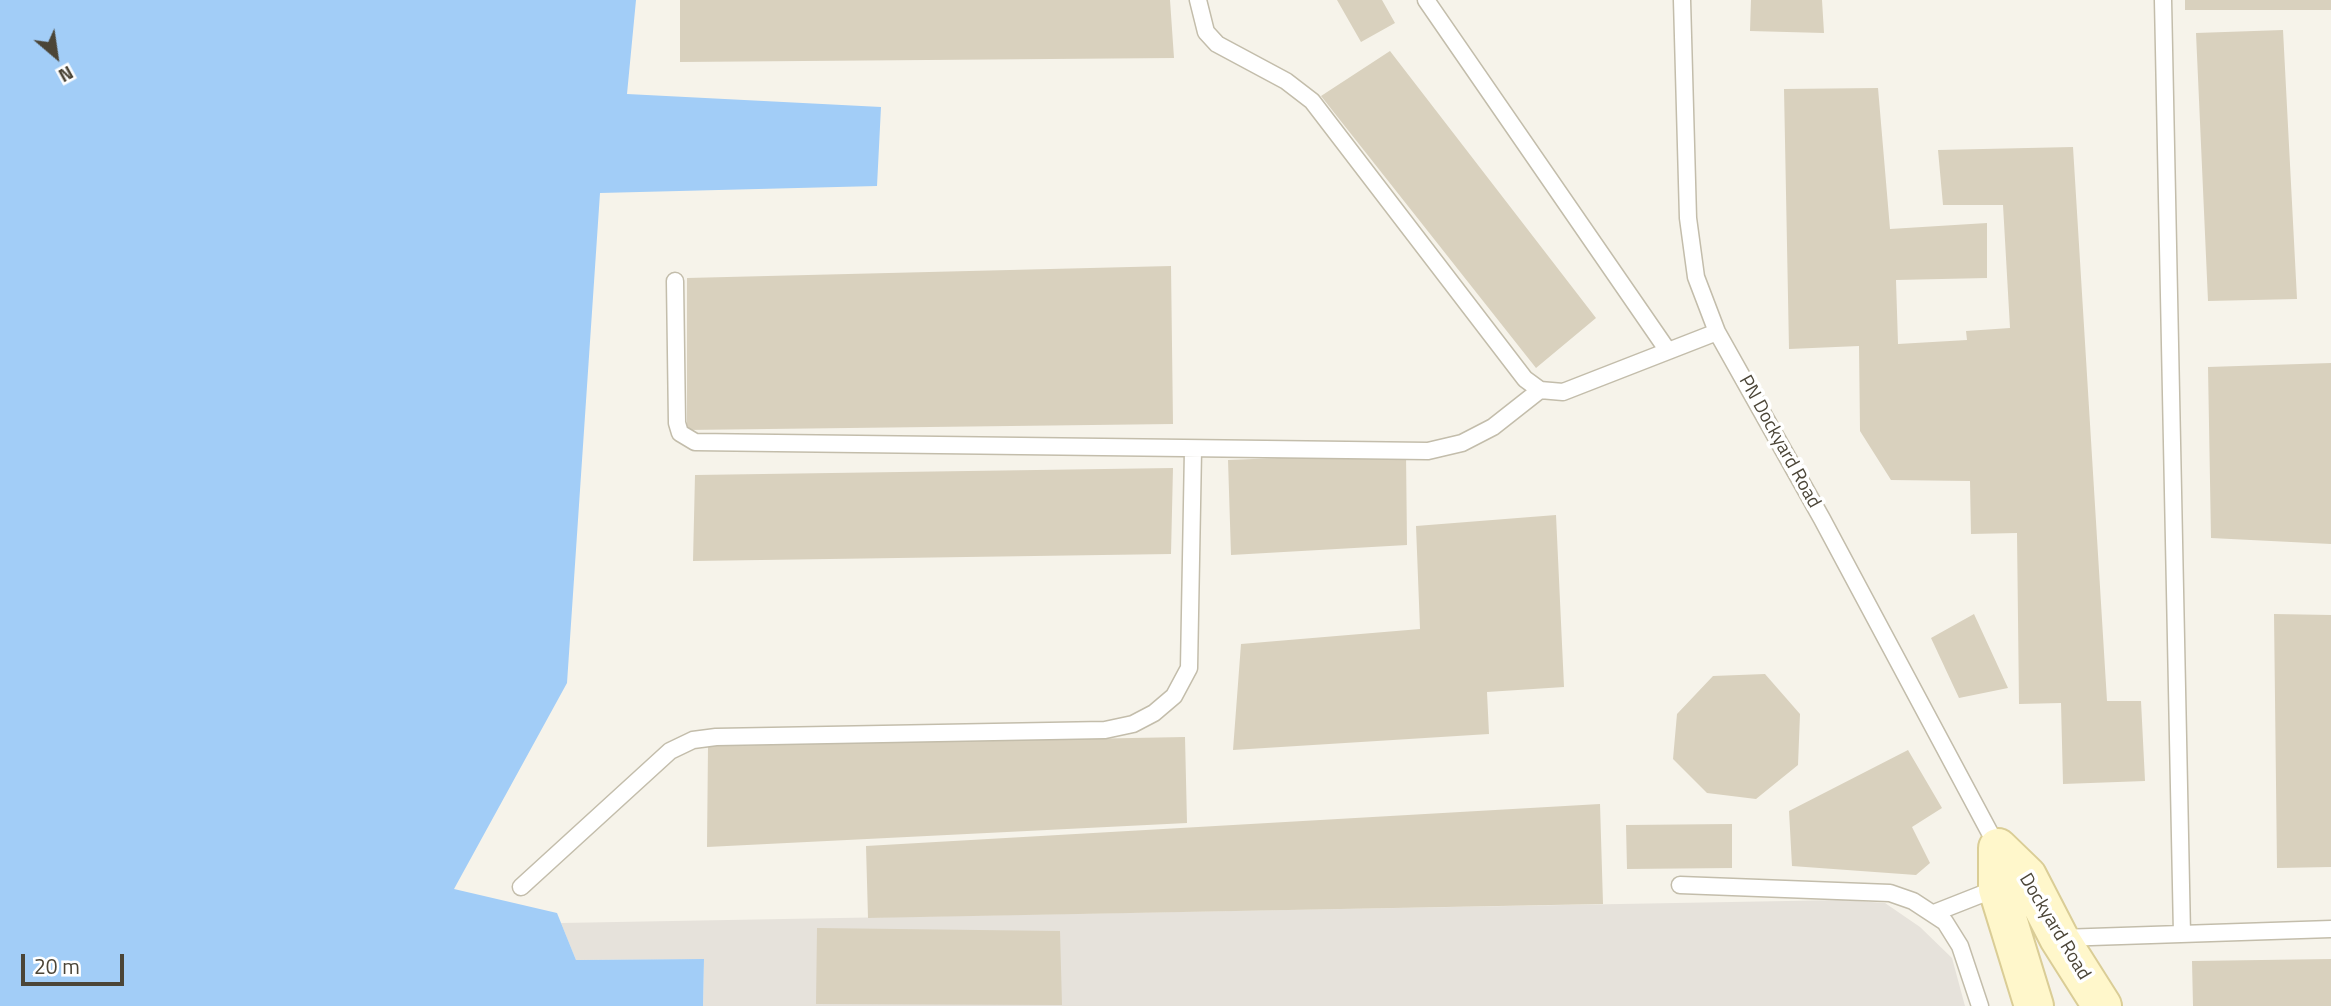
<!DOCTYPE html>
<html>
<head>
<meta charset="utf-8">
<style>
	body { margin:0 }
	#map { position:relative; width:2331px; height:1006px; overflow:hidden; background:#f6f3ea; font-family:"Titillium Web",sans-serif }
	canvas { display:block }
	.north { position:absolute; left:21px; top:21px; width:70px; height:70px; -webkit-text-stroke:5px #fff; paint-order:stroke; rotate:151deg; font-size:19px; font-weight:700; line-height:28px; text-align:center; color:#4b4537 }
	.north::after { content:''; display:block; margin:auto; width:24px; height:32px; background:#4b4537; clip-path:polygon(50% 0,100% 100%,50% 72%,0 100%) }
	.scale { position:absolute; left:21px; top:954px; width:103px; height:32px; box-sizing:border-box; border:4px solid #4b4537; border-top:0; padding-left:9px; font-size:21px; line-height:24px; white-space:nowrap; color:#4b4537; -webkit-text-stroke:5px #fff; paint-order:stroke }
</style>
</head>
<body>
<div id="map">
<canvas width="2331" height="1006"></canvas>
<div class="north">N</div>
<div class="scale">20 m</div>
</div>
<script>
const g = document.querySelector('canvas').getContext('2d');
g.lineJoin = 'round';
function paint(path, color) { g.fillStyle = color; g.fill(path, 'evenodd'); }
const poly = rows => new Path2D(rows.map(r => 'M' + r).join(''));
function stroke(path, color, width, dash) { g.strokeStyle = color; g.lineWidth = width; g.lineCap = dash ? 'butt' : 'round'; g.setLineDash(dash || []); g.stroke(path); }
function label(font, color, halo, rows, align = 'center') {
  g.font = font + ' "Titillium Web",sans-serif'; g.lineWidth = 7; g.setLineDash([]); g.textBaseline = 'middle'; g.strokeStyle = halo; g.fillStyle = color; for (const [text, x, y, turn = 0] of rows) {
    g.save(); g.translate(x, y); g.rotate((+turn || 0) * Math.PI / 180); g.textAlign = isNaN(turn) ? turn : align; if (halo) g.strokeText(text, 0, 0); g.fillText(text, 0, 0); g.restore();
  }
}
paint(poly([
	[1843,900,1885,903,1920,927,1952,958,1965,1006,703,1006,704,959,576,960,561,923]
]), '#e6e2db');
paint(poly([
	[0,0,636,0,627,94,881,107,877,186,600,193,567,683,454,889,557,913,576,960,704,959,703,1006,0,1006]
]), '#a2cdf7');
paint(poly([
	[680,0,1170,0,1174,58,680,62],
	[1337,0,1382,0,1395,23,1361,42],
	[1751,0,1822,0,1824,33,1750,31],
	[2185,0,2331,0,2331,10,2185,10],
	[2283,30,2297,299,2208,301,2196,33],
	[1390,51,1596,318,1536,368,1321,96],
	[1878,88,1890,229,1987,223,1987,278,1896,280,1898,344,1967,340,1966,331,2010,328,2003,205,1943,205,1938,150,2073,147,2107,701,2141,701,2145,781,2063,784,2061,703,2019,704,2017,533,1971,534,1970,481,1891,480,1860,431,1859,346,1789,349,1784,89],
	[1171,266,1173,424,687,430,687,278],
	[2331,363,2331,544,2211,538,2208,367],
	[1406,453,1407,545,1231,555,1228,460],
	[1173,468,1171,554,693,561,695,475],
	[1556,515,1564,687,1487,692,1489,734,1233,750,1241,644,1420,629,1416,526],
	[1974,614,2008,688,1959,698,1931,638],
	[2274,614,2331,615,2331,867,2277,868],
	[1765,674,1800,714,1798,765,1756,799,1707,793,1673,759,1677,714,1713,676],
	[1185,737,1187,823,707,847,708,746],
	[1908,750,1942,808,1912,827,1930,863,1916,875,1792,866,1789,811],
	[1600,804,1603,904,868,918,866,846],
	[1732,824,1732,868,1627,869,1626,825],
	[817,928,1060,931,1062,1005,816,1004],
	[2331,959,2331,1006,2193,1006,2192,961]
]), '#d9d1be');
const lane = poly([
	[1198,0,1206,32,1217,44,1286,81,1312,101,1525,379,1540,390,1563,392,1717,332],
	[1426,0,1668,351],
	[1682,0,1688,218,1696,277,1717,332,1822,519,1998,848],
	[2163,0,2182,934],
	[675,281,677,423,680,433,695,442,1428,451,1462,443,1493,427,1540,390],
	[1680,885,1890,893,1913,901,1945,922,1960,946,1980,1006],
	[521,887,670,751,693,740,716,737,1105,730,1133,724,1154,713,1174,696,1189,668,1193,450],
	[1934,913,2000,887],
	[2061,938,2331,929]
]);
const secondary = poly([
	[1998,848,2027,876,2059,938,2102,1006],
	[1998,848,1998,889,2034,1006]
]);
stroke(lane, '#c3bdab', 19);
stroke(secondary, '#dacd96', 42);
stroke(lane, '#fff', 16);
stroke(secondary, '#fff7cb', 38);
label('19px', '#4b4537', '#fff', [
	["PN Dockyard Road",1779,442,61],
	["Dockyard Road",2054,927,59]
]);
</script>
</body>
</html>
